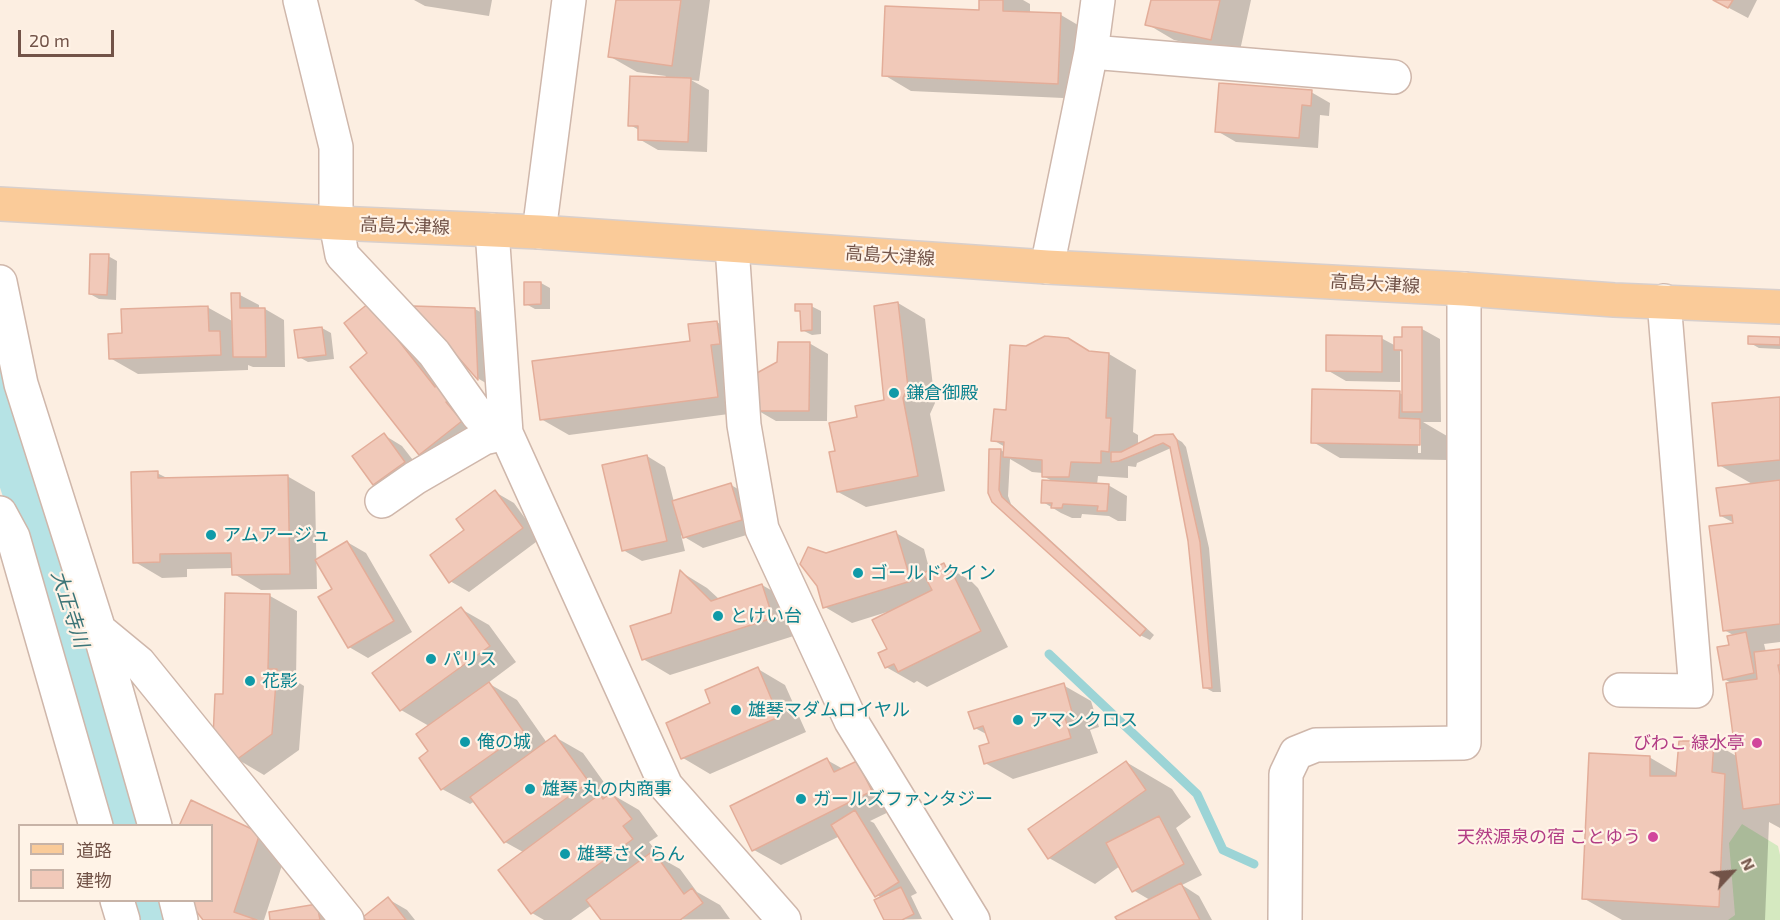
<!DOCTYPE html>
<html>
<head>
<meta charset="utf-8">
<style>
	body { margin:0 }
	#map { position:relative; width:1780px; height:920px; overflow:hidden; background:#fceee1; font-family:"Exo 2","Noto Sans JP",sans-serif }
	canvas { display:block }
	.legend { position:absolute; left:18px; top:824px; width:195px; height:78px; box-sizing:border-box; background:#fff3e7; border:2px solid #c7b3a7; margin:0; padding:8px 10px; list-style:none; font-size:18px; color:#725348 }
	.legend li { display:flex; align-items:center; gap:12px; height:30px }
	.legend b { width:30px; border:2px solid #c7b3a7 }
	.north { position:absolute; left:1702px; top:842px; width:60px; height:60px; -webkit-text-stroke:4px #fff3e7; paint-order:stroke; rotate:64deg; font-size:16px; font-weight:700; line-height:24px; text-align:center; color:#725348 }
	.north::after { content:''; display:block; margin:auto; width:21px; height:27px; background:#725348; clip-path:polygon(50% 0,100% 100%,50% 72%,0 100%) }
	.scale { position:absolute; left:18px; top:30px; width:96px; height:27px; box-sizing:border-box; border:3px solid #725348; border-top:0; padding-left:8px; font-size:18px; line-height:21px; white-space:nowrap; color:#725348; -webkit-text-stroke:4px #fff3e7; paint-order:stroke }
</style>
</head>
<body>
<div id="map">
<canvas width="1780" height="920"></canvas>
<ul class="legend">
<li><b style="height:8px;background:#facb99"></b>道路</li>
<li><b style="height:16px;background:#f1c9b9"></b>建物</li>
</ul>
<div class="north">N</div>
<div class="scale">20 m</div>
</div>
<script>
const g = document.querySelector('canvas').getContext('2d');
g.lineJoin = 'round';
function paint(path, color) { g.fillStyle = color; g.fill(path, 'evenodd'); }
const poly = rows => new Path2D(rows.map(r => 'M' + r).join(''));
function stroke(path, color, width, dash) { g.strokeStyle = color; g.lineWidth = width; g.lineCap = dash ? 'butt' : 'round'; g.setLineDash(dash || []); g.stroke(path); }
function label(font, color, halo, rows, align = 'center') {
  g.font = font + ' "Exo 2","Noto Sans JP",sans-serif'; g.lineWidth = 4.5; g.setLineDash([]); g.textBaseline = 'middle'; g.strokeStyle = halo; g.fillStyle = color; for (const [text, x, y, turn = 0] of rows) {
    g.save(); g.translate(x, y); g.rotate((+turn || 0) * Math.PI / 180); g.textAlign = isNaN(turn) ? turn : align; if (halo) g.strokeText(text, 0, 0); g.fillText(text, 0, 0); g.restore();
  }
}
paint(poly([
	[1742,824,1778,846,1780,855,1780,920,1728,920,1735,915,1729,843]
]), '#d5e9c0');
paint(poly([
	[414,0,492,0,489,16,425,6],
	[617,0,710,0,699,81,691,80,709,90,707,152,658,150,639,139,639,130,630,125,666,76,637,72,609,56],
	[981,0,1023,0,1030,4,1030,14,1061,15,1088,31,1085,99,911,91,884,75,980,11],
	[1152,0,1251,0,1239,55,1174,40,1147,24],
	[1714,0,1757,0,1748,18],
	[1311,92,1330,103,1329,116,1320,115,1318,148,1236,142,1217,131],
	[108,256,117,261,116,300,99,299,90,294],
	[541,283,550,288,550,309,535,309,526,304],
	[240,295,259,305,259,309,265,309,284,320,285,367,253,367,248,365,248,370,138,374,110,358,124,335,207,307,234,322],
	[898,303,925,319,935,403,930,414,945,491,866,507,838,492,837,453,885,401],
	[369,305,488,437,448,469,420,454,369,353],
	[811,306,821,311,821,334,812,335,802,330,802,313,797,310],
	[416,308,475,309,494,320,496,389,479,379],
	[717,322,744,338,744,412,569,435,541,419,692,342],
	[322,328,331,333,334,359,308,362,299,357],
	[1422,329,1440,339,1441,422,1423,422,1447,436,1447,460,1340,458,1313,442,1399,393,1404,395,1404,353,1400,351,1400,382,1346,381,1327,370,1381,338,1396,346,1403,338],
	[1418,429,1421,429,1421,453,1418,453],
	[1780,339,1780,349,1759,348,1750,343],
	[809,343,828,354,827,421,776,421,757,410],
	[1092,353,1109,354,1136,370,1133,432,1138,435,1138,446,1172,436,1182,442,1186,447,1209,548,1221,692,1213,692,1204,687,1190,540,1171,448,1137,463,1136,467,1128,466,1128,478,1098,476,1097,485,1108,485,1127,496,1126,521,1118,521,1109,516,1082,514,1081,518,1072,518,1061,513,1043,502,1054,482,1043,476,1043,473,1032,472,1010,459,1008,496,1011,504,1154,635,1150,640,1140,635,993,501,1001,450,1005,453,1005,447,993,440,1007,412],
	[1780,399,1780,642,1764,644,1766,652,1780,650,1780,828,1769,822,1765,920,1622,920,1583,898,1649,757,1678,774,1714,743,1738,757,1733,684,1724,679,1735,636,1724,630,1736,524,1721,516,1754,485,1719,465],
	[384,435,402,446,423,473,393,495,374,484,354,456],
	[647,456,665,467,674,502,731,485,750,496,760,531,703,548,681,535,685,551,642,561,623,550],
	[157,473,169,479,287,476,315,492,317,589,261,590,234,574,234,568,187,569,187,577,162,578,135,562],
	[495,492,514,503,540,539,469,592,450,581],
	[896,533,924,549,930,572,944,565,971,581,978,588,1008,647,927,687,917,681,914,683,886,667,889,650,887,612,852,623,825,607,826,555],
	[347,542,366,553,412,632,368,658,349,647,334,590],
	[681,572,707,588,719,599,762,585,790,601,800,634,670,675,643,659,672,614],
	[270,596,297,611,296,681,304,686,299,750,264,775,237,759,224,695],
	[461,609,489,625,516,662,488,683,517,700,547,743,555,737,583,753,613,795,639,810,658,836,649,842,659,855,657,856,680,869,697,892,720,905,730,919,603,920,592,905,571,920,544,920,532,913,523,852,505,842,475,801,470,804,442,789,430,752,429,726,401,710,374,673],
	[758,669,785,685,806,732,710,774,683,758,712,704],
	[1063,685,1091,701,1099,727,1090,730,1098,753,1013,779,985,763,990,744,988,735,975,728],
	[827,760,843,769,857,763,899,807,870,821,874,823,917,893,911,896,922,919,886,920,882,898,877,895,840,836,781,865,754,850],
	[1126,762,1172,789,1191,817,1176,828,1202,875,1182,885,1199,896,1212,920,1119,920,1150,900,1133,890,1120,866,1095,884,1049,858],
	[191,802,287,850,264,920,205,920,212,900,212,826],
	[388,899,407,910,415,920,368,920],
	[317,905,337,920,272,920]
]), '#0003');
stroke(poly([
	[1049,654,1197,794,1223,850,1254,864]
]), '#9cd4d6', 9);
stroke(poly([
	[0,395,104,711,136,826],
	[157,900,163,920]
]), '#b6e3e5', 58);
const building = poly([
	[616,0,681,0,672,66,608,57,616,0],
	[979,0,1003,0,1003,11,1061,13,1058,84,882,76,885,6,979,10,979,0],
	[1151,0,1220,0,1211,40,1145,25,1151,0],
	[1713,0,1733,0,1728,8,1713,0],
	[630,76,691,78,688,142,638,140,638,126,628,126,630,76],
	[1219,83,1312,90,1311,106,1302,105,1299,138,1215,132,1219,83],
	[90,254,109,254,107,295,89,294,90,254],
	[524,282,541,282,541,304,524,305,524,282],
	[231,293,240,293,240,308,265,308,266,357,233,357,231,293],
	[898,302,908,387,903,398,918,476,837,492,829,452,835,451,829,423,857,417,855,406,884,400,874,306,898,302],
	[369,303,435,387,441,382,453,397,446,402,462,421,419,455,350,367,367,353,344,323,369,303],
	[795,304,812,304,812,330,801,331,800,311,795,311,795,304],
	[208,306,209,331,220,331,221,355,109,359,108,334,122,333,121,309,208,306],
	[413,306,475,308,478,380,413,306],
	[717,321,720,344,711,345,718,397,540,420,532,361,690,341,688,324,717,321],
	[322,327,326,355,298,358,294,330,322,327],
	[1402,327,1422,327,1422,412,1402,412,1402,350,1394,350,1394,337,1402,337,1402,327],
	[1326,335,1382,336,1382,372,1326,371,1326,335],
	[1045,336,1068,338,1089,351,1109,353,1106,418,1111,418,1109,452,1101,451,1101,463,1071,462,1069,477,1042,477,1042,460,1003,457,1004,442,991,441,994,409,1006,410,1010,345,1026,346,1045,336],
	[1748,336,1780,337,1780,345,1748,344,1748,336],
	[778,342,810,342,809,411,755,411,755,374,777,362,778,342],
	[1312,389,1400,391,1399,418,1420,419,1420,445,1311,443,1312,389],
	[1780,397,1780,460,1718,466,1712,403,1780,397],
	[384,433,405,462,373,485,352,456,384,433],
	[1173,434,1177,440,1200,542,1212,688,1203,688,1188,541,1170,447,1163,443,1119,461,1111,462,1111,452,1121,452,1155,435,1173,434],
	[989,449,1001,449,999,490,1002,497,1146,629,1140,636,992,502,988,493,989,449],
	[647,455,667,541,622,551,602,465,647,455],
	[158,471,158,478,288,475,290,574,232,575,231,553,160,554,160,562,133,563,131,472,158,471],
	[1042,480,1109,484,1107,511,1097,511,1098,506,1063,504,1062,508,1051,508,1052,503,1041,503,1042,480],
	[1780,480,1780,624,1723,631,1709,526,1733,523,1732,515,1720,516,1716,488,1780,480],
	[731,483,742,520,683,538,672,501,731,483],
	[495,490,523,528,449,583,430,555,464,530,456,519,495,490],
	[896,531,911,581,823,608,817,586,800,564,808,547,826,553,896,531],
	[347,541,394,621,348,648,318,597,332,589,315,560,347,541],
	[944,563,948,572,951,570,981,631,898,672,894,664,885,668,878,653,887,649,872,620,932,590,923,573,944,563],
	[680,570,711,601,762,584,773,618,642,660,630,626,671,613,680,570],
	[225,593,270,594,268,669,277,669,272,734,236,760,213,738,215,694,223,694,225,593],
	[461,607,490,646,400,711,372,673,461,607],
	[1746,632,1754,673,1723,680,1717,647,1729,645,1727,636,1746,632],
	[1780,649,1780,665,1778,665,1780,675,1780,804,1743,809,1726,683,1757,679,1754,652,1780,649],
	[758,667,779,717,681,759,666,723,710,703,705,690,758,667],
	[489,682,524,732,441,790,419,758,428,751,416,734,489,682],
	[1064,683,1072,712,1064,714,1071,738,984,764,979,746,989,743,983,726,974,729,968,712,1064,683],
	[555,735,589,782,504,843,470,797,555,735],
	[1679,741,1714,741,1712,772,1725,774,1719,907,1582,899,1589,753,1650,756,1650,776,1676,776,1679,741],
	[827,758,834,772,857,761,872,791,752,851,730,806,827,758],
	[1126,761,1146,790,1048,859,1028,829,1126,761],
	[611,792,632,819,623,826,633,839,531,914,498,870,600,794,603,799,611,792],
	[191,800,260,833,234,912,257,920,203,920,193,907,195,900,212,900,212,826,179,826,191,800],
	[855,810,899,882,875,897,831,825,855,810],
	[1159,816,1184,864,1132,892,1106,843,1159,816],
	[653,851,684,894,692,888,703,903,680,920,601,920,586,900,653,851],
	[1181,883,1200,920,1117,920,1115,917,1181,883],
	[901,887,914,914,902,920,884,920,874,900,901,887],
	[388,897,406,920,366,920,363,917,388,897],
	[317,904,320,920,270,920,269,912,317,904]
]);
paint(building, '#f1c9b9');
stroke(building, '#e3ad99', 1.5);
const minor = poly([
	[300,0,336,147,336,223,342,255,434,353,478,415,506,433,666,786,784,920],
	[1091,52,1394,77],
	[539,232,569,0],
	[732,246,744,425,762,529,851,721,973,920],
	[1047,267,1091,52,1098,0],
	[0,282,21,384,99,630,155,826],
	[382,501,415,478,484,438,506,433,492,230],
	[0,513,13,537,96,826],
	[99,630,139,663,347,920],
	[1620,690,1696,691,1664,301],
	[117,900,123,920],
	[176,900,181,920],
	[1285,920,1286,774,1296,753,1316,745,1464,743,1464,289]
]);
const major = poly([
	[0,204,336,223,539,232,1047,267,1464,289,1614,300,1780,307]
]);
stroke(minor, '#cfb7ab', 36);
stroke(major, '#d8cfcc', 36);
stroke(minor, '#fff', 33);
stroke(major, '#facb99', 33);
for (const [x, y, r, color] of [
	[894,393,6,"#0f9aa8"],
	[211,535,6,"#0f9aa8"],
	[858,573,6,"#0f9aa8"],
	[718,616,6,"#0f9aa8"],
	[431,659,6,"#0f9aa8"],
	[250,681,6,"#0f9aa8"],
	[736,710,6,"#0f9aa8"],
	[1018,720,6,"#0f9aa8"],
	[465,742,6,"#0f9aa8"],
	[1757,743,6,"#d1479c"],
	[530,789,6,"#0f9aa8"],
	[801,799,6,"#0f9aa8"],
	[1653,837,6,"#d1479c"],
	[565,854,6,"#0f9aa8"]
]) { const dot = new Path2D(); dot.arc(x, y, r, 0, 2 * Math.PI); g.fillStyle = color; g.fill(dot); stroke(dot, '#fff3e7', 2); }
label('18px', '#725348', '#fff3e7', [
	["高島大津線",405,226,2],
	["高島大津線",890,256,4],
	["高島大津線",1375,284,3]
]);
label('18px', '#0d838f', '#fff3e7', [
	["鎌倉御殿",906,393],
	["アムアージュ",223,535],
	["ゴールドクイン",870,573],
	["とけい台",730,616],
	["パリス",443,659],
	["花影",262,681],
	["雄琴マダムロイヤル",748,710],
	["アマンクロス",1030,720],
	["俺の城",477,742],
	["雄琴 丸の内商事",542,789],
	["ガールズファンタジー",813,799],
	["雄琴さくらん",577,854]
], 'left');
label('18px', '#b23c85', '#fff3e7', [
	["びわこ 緑水亭",1745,743],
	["天然源泉の宿 ことゆう",1641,837]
], 'right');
label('italic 20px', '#3c7578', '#fff3e7', [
	["大正寺川",70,609,72]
]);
</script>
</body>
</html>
